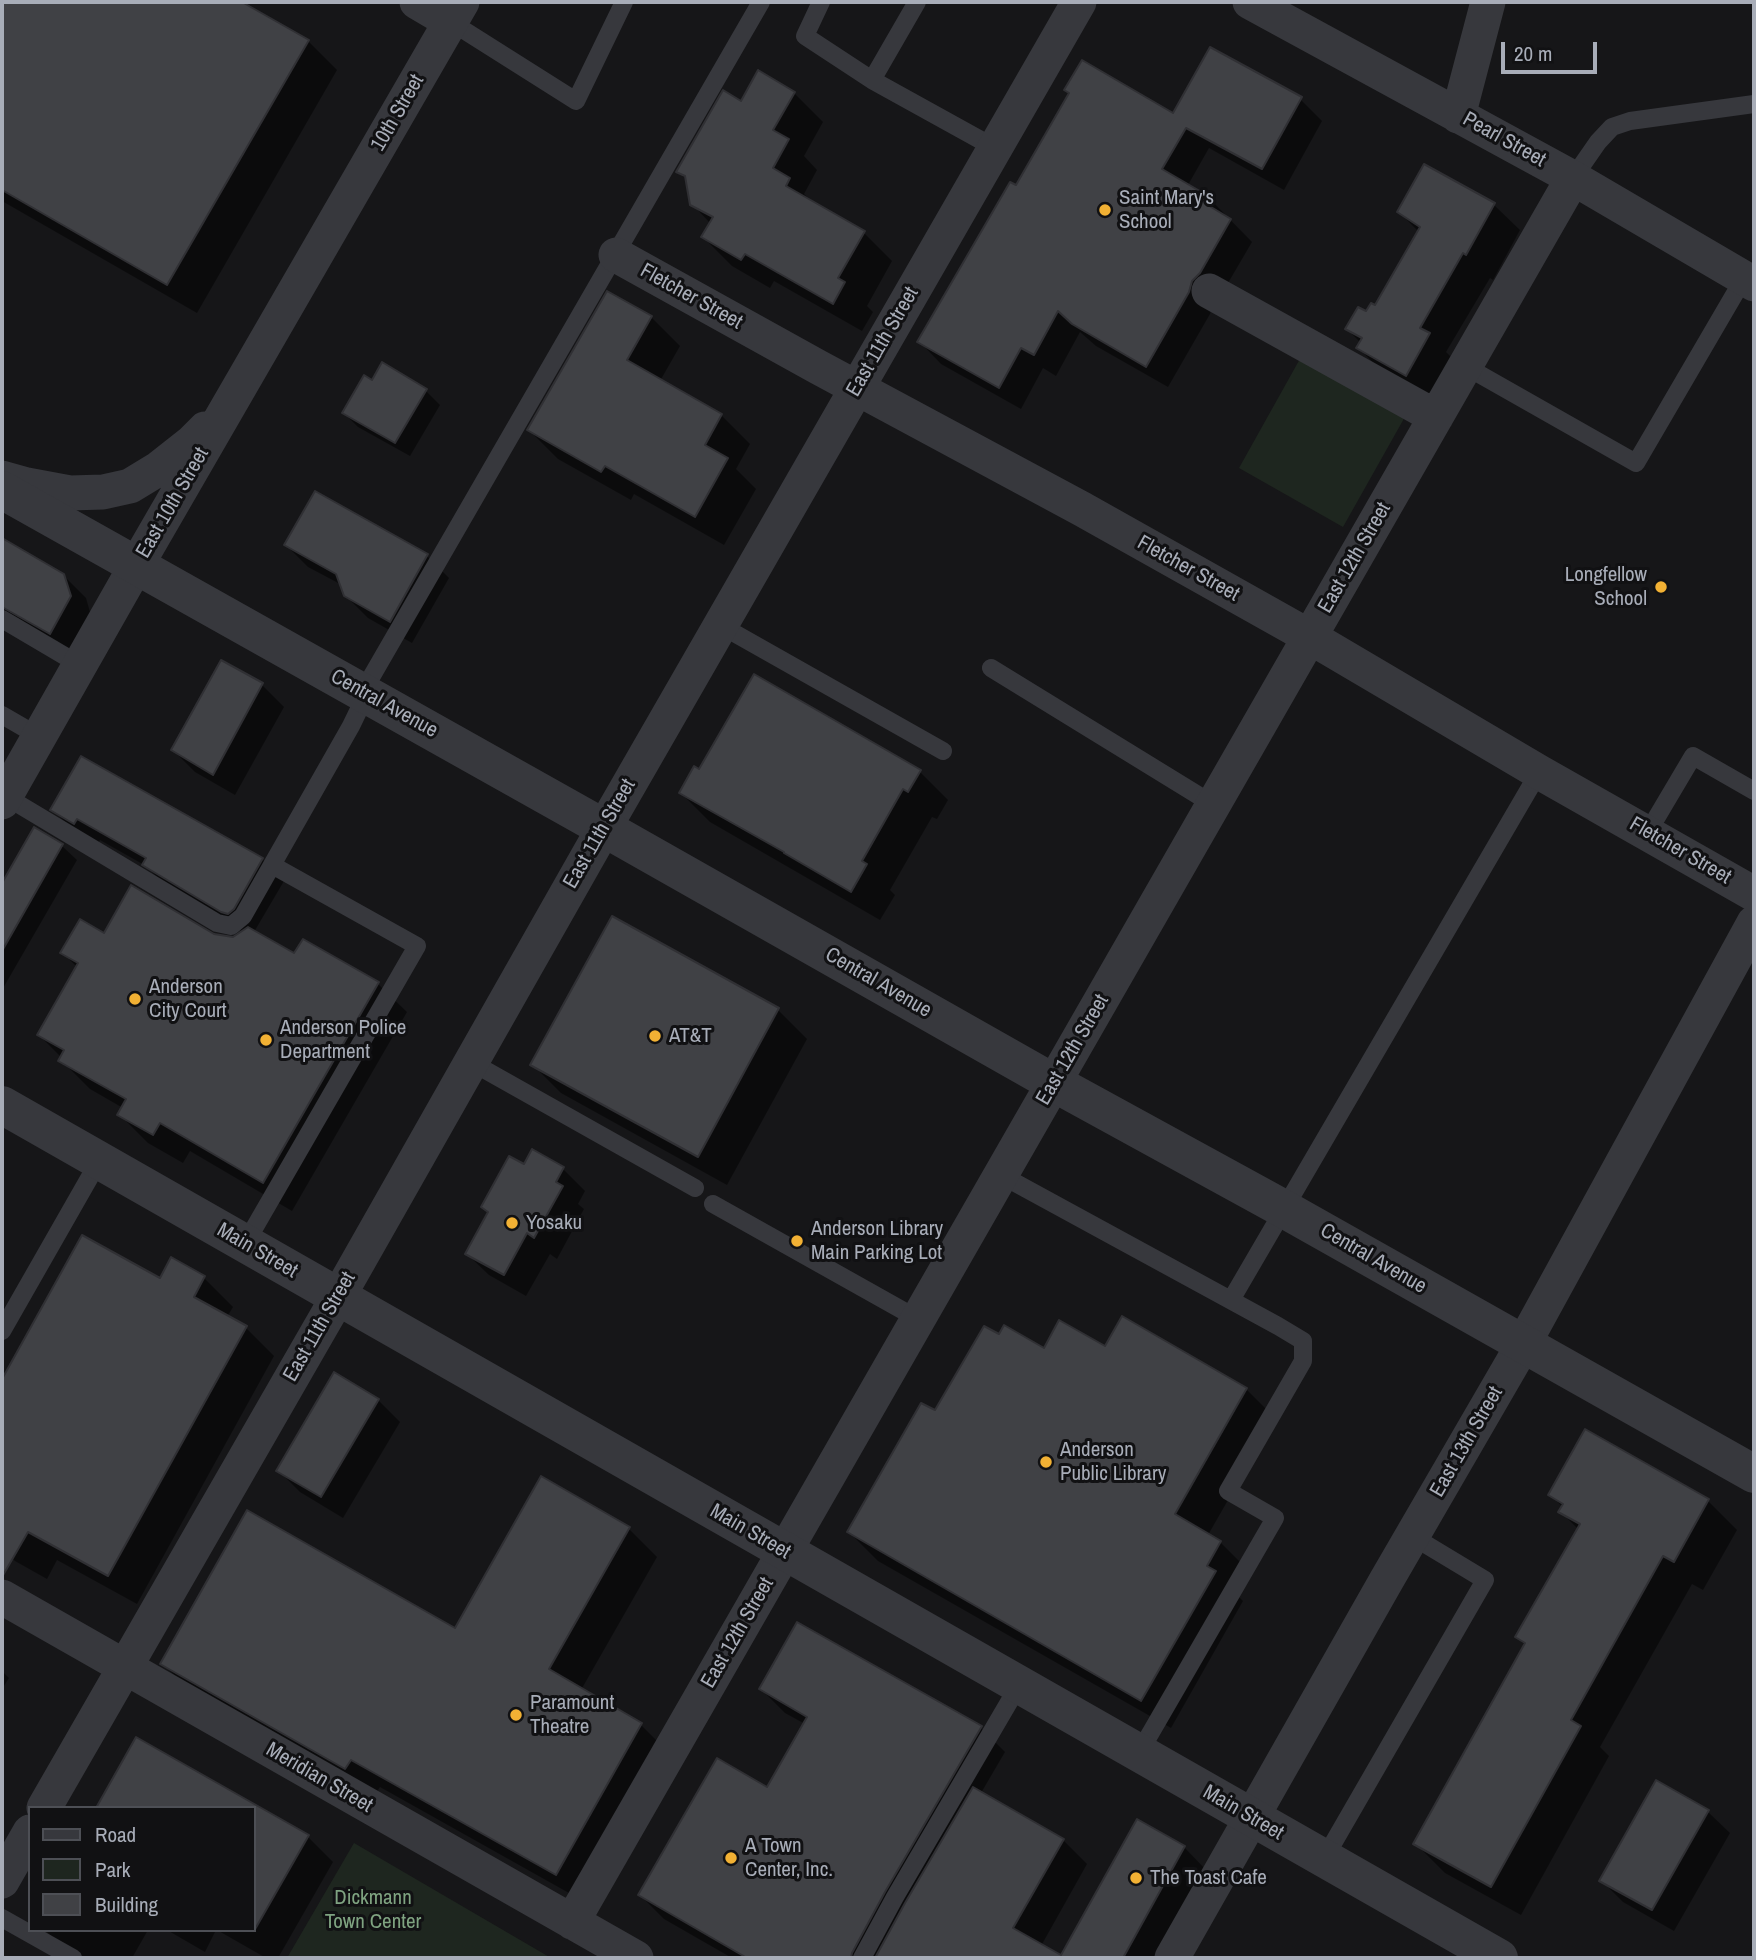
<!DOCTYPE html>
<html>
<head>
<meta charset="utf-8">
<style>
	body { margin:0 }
	#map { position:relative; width:1756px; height:1960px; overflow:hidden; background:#161618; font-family:"Archivo Narrow",sans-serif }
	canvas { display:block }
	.frame { position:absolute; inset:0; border:4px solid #a8adb8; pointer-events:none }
	.legend { position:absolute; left:28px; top:1806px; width:228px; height:126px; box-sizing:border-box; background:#111113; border:2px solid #4d4f55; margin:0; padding:9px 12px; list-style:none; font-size:21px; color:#a8adb8 }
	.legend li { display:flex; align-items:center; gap:14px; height:35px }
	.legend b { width:35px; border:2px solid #4d4f55 }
	.scale { position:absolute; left:1501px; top:42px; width:96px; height:32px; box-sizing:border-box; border:4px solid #a8adb8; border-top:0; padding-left:9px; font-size:21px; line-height:24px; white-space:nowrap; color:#a8adb8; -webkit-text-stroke:5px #111113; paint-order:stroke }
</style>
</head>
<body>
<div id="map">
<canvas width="1756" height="1960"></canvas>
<div class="frame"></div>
<ul class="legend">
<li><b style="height:9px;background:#37383d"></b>Road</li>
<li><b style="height:19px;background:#1e261f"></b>Park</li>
<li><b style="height:19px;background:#404145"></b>Building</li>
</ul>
<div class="scale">20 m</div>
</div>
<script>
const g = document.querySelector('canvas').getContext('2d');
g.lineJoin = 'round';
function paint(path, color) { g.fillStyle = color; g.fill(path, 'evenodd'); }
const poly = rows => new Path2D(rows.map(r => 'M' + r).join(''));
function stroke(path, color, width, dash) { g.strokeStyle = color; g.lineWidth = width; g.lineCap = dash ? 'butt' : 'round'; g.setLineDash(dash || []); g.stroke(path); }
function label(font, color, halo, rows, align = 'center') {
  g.font = font + ' "Archivo Narrow",sans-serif'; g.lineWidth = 6; g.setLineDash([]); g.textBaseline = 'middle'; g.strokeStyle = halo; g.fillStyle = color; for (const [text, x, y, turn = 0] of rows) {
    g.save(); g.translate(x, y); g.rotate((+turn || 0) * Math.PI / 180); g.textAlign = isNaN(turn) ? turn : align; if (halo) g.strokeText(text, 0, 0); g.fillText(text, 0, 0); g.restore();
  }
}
paint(poly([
	[1301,357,1406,415,1343,527,1239,468],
	[354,1843,551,1958,287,1958]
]), '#1e261f');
paint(poly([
	[2,2,238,2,308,41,337,70,197,313,2,201],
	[794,93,823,122,804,156,817,170,804,194,814,204,863,232,892,261,867,306,873,312,862,331,774,281,770,288,732,266,703,237,711,224,692,204,688,180,678,171,742,103],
	[1300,99,1322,121,1284,190,1209,148,1188,185,1209,198,1252,242,1221,295,1213,303,1210,314,1168,387,1096,346,1080,332,1056,376,1043,368,1021,409,941,364,920,342,1017,188,1174,115],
	[1425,167,1494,205,1520,230,1493,280,1490,278,1446,352,1454,360,1432,401,1383,373,1358,347,1361,343,1347,329,1376,307,1419,232,1399,212],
	[651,317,680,346,660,381,721,415,750,444,736,469,756,489,724,545,634,494,631,500,558,459,529,430],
	[373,382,426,391,440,405,410,456,358,427,344,413],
	[316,493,427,556,449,578,412,643,368,618,345,595,342,585,308,567,286,545],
	[2,540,63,575,86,598,92,619,72,655,2,614],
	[222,662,262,685,284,707,235,795,195,772,173,750],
	[700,771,919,771,948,800,937,819,932,817,890,890,895,895,880,920,710,822,681,793],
	[52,809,262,859,284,881,254,932,295,956,378,984,407,1012,292,1211,190,1151,183,1163,148,1143,119,1114,123,1108,90,1089,61,1060,62,1058,39,1035,78,968,62,952,105,935,214,936,234,939,243,932,166,886,146,866,100,840,97,845,74,831],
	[35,829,62,846,77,860,2,990,2,886],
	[612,918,778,1010,807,1039,727,1185,561,1093,532,1064],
	[533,1151,563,1169,585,1191,578,1204,584,1209,557,1259,550,1254,526,1296,489,1275,467,1254],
	[82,1237,160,1280,204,1278,233,1307,227,1317,245,1327,274,1356,137,1604,57,1560,47,1579,15,1561,2,1548,2,1383],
	[1122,1318,1246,1389,1275,1418,1208,1535,1220,1542,1249,1571,1236,1594,1243,1601,1171,1728,878,1561,849,1532,935,1413,999,1336,1044,1351,1105,1348],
	[378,1400,400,1422,343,1518,300,1492,279,1471],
	[1586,1431,1708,1501,1737,1530,1703,1590,1692,1584,1600,1747,1609,1756,1521,1915,1445,1873,1416,1844,1526,1646,1517,1637,1578,1529,1560,1511,1563,1507,1550,1495],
	[629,1529,657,1557,581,1690,641,1725,669,1753,585,1902,380,1787,374,1796,191,1692,163,1664,456,1630],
	[2,1671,9,1678,2,1689],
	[761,1689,981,1728,1005,1752,981,1793,1063,1840,1087,1864,1041,1946,1059,1956,1071,1936,1073,1937,1184,1847,1208,1872,1159,1958,732,1958,664,1919,640,1895,768,1789,805,1724,785,1713],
	[137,1739,308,1837,333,1862,278,1958,266,1958,217,1930,254,1930,254,1808],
	[1708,1812,1730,1833,1674,1931,1623,1902,1601,1880],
	[45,1930,148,1930,132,1958,84,1958,60,1945],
	[167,1930,216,1930,205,1952]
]), '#0007');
const building = poly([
	[2,2,242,2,309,40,167,285,2,190,2,2],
	[1210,47,1302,97,1262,169,1186,128,1162,169,1210,197,1206,204,1231,219,1200,273,1192,281,1189,292,1146,367,1072,324,1058,311,1034,355,1021,348,999,388,917,342,1010,182,1016,185,1069,93,1064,90,1082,60,1173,113,1210,47],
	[758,70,795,92,773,130,789,139,773,168,790,178,786,186,865,231,838,278,845,282,833,304,745,254,741,260,701,237,713,217,690,205,685,176,676,172,723,90,741,101,758,70],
	[1424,164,1495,203,1466,255,1463,253,1420,328,1430,333,1406,376,1356,348,1362,338,1345,329,1358,307,1366,311,1371,303,1375,305,1420,227,1397,212,1424,164],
	[607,291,652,316,627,360,722,414,705,445,728,458,695,517,605,466,601,472,527,430,607,291],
	[382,362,427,389,395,443,342,413,364,375,372,380,382,362],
	[315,491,428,554,390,622,344,596,336,574,284,545,315,491],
	[2,538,64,574,71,596,50,634,2,607,2,538],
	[221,660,263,683,213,775,171,750,221,660],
	[754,674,921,770,908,792,903,789,862,861,867,864,851,892,784,853,784,852,679,793,694,766,699,769,754,674],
	[81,756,263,858,234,909,228,914,221,912,142,865,146,858,77,819,74,824,50,810,81,756],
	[34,827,63,844,2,951,2,883,34,827],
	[131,885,214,934,233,937,248,927,294,953,303,939,379,982,263,1183,160,1123,153,1135,117,1115,126,1099,58,1061,64,1050,37,1035,78,963,60,953,80,919,104,933,131,885],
	[612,916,779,1008,698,1157,530,1065,612,916],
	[532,1149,564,1167,556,1182,563,1186,534,1238,527,1233,504,1275,465,1254,488,1212,481,1207,509,1156,524,1164,532,1149],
	[82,1235,160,1278,171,1257,205,1276,194,1297,247,1326,108,1576,28,1532,2,1577,2,1379,82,1235],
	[1122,1316,1247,1388,1175,1514,1221,1541,1207,1566,1216,1571,1141,1701,847,1532,921,1403,935,1410,984,1326,999,1334,1004,1325,1044,1348,1059,1320,1105,1346,1122,1316],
	[334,1372,379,1399,321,1497,276,1471,334,1372],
	[1585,1429,1709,1499,1674,1562,1663,1556,1571,1720,1581,1726,1491,1887,1413,1844,1525,1643,1515,1637,1580,1524,1558,1512,1563,1504,1548,1495,1585,1429],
	[541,1476,630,1527,549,1669,642,1723,556,1875,351,1760,345,1769,160,1664,247,1510,455,1628,541,1476],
	[797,1622,982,1726,885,1892,852,1953,851,1958,747,1958,638,1895,717,1758,767,1787,807,1717,759,1689,797,1622],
	[136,1737,309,1835,254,1931,254,1808,96,1808,136,1737],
	[1656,1780,1709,1810,1652,1910,1599,1881,1656,1780],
	[973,1787,1064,1839,1013,1928,1061,1955,1137,1819,1185,1846,1123,1958,875,1958,905,1903,973,1787]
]);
paint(building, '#404145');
stroke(building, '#303034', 2);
stroke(poly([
	[821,2,805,36,872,80,995,148],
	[451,22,576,101,624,2],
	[872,80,917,2],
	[1573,178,1598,142,1612,127,1630,121,1754,104],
	[1465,366,1636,463,1744,278],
	[2,619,80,665],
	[720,625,943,751],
	[991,668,1214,805],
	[362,693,761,2],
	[2,715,40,737],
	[5,796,217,923,231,926,243,916,351,726,366,695],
	[1648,832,1693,756,1754,791],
	[471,1062,695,1188],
	[1001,1175,1278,1326,1303,1341,1303,1361,1228,1491,1275,1518,1139,1753],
	[713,1204,918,1319],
	[245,1244,417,946,272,865],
	[1231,1300,1539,772],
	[2,1331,99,1161],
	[1324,1859,1485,1580,1412,1536],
	[2,1918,73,1958],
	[862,1958,895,1897,1019,1685]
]), '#37383d', 18);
stroke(poly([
	[417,2,451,22],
	[1250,2,1573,178,1754,284],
	[1458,116,1488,2],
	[616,255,818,367,1082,509,1310,637,1539,772,1754,894],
	[1209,291,1436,417],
	[2,478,27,485,70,493,103,492,130,486,158,469,191,443,205,429],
	[2,802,136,566,462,2],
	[2,1597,636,1958],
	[44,1808,338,1297,604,828,1079,2],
	[2,1881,30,1832],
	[572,1922,1573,178],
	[1172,1958,1386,1581,1524,1343,1754,923]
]), '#37383d', 35);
stroke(poly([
	[2,490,604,828,1054,1083,1284,1209,1754,1474],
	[2,1105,1499,1958]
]), '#37383d', 38);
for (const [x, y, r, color] of [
	[1105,210,7,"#f2b134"],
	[1661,587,7,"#f2b134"],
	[135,999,7,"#f2b134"],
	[655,1036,7,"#f2b134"],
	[266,1040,7,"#f2b134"],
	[512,1223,7,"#f2b134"],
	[797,1241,7,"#f2b134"],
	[1046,1462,7,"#f2b134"],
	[516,1715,7,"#f2b134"],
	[731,1858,7,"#f2b134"],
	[1136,1878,7,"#f2b134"]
]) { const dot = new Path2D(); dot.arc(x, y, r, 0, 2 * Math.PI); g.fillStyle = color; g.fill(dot); stroke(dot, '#111113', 2.5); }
label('21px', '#a8adb8', '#111113', [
	["10th Street",398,113,-60],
	["Pearl Street",1504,140,29],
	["Fletcher Street",691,297,29],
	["East 11th Street",883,342,-60],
	["East 10th Street",173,503,-60],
	["East 12th Street",1355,558,-60],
	["Fletcher Street",1188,569,29],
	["Central Avenue",384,704,29],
	["East 11th Street",600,834,-60],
	["Fletcher Street",1680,851,30],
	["Central Avenue",878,983,30],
	["East 12th Street",1073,1050,-60],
	["Main Street",257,1251,30],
	["Central Avenue",1373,1259,30],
	["East 11th Street",320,1327,-60],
	["East 13th Street",1467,1442,-60],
	["Main Street",750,1532,30],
	["East 12th Street",738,1633,-60],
	["Meridian Street",319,1778,30],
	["Main Street",1243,1813,30]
]);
label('21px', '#a8adb8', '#111113', [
	["Saint Mary's",1119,198],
	["School",1119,222],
	["Longfellow",1647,575,"right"],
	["School",1647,599,"right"],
	["Anderson",149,987],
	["City Court",149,1011],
	["Anderson Police",280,1028],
	["Department",280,1052],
	["AT&T",669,1036],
	["Yosaku",526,1223],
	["Anderson Library",811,1229],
	["Main Parking Lot",811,1253],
	["Anderson",1060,1450],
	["Public Library",1060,1474],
	["Paramount",530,1703],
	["Theatre",530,1727],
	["A Town",745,1846],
	["Center, Inc.",745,1870],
	["The Toast Cafe",1150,1878]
], 'left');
label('21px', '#7fa381', '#111113', [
	["Dickmann",373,1898],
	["Town Center",373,1922]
]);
</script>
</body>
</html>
